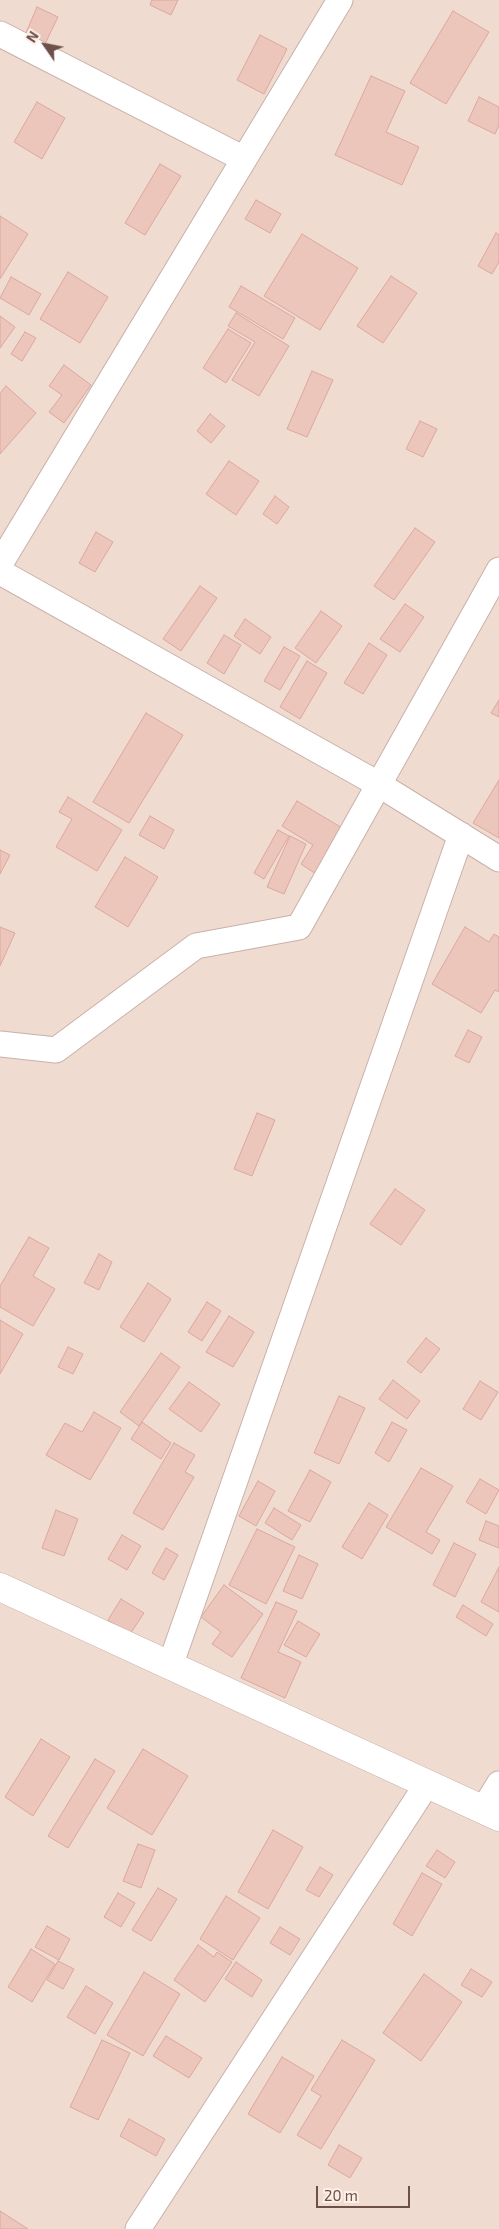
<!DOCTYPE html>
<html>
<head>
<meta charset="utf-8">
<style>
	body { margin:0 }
	#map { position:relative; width:499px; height:2229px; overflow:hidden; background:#f9ebe1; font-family:"Exo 2",sans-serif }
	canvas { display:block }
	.north { position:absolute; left:20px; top:20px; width:50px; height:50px; -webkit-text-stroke:4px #fdefe6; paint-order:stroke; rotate:303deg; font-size:14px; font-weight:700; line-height:20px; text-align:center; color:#6e504a }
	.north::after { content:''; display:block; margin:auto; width:18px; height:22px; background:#6e504a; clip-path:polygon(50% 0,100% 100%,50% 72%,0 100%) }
	.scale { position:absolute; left:316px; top:2186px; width:94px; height:22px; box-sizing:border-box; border:2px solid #6e504a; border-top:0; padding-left:6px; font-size:15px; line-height:18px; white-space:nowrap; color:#6e504a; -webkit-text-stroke:4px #fdefe6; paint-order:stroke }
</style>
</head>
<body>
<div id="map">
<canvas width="499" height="2229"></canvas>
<div class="north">N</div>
<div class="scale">20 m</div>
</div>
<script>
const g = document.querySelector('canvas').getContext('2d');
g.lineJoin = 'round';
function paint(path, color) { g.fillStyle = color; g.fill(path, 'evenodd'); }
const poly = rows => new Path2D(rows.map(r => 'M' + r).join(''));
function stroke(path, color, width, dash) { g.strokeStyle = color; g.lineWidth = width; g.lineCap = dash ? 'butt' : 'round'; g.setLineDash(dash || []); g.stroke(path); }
paint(poly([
	[0,0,499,0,499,2229,0,2229]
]), '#f0dbd0');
const building = poly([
	[152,0,178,0,171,15,150,5,152,0],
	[37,7,58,17,45,44,25,35,37,7],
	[453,11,489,32,446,104,410,83,453,11],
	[260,35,287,49,264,94,237,80,260,35],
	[371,76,405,91,386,132,419,147,402,185,335,155,371,76],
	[479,97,499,107,499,125,495,134,468,121,479,97],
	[37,102,65,118,42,159,14,142,37,102],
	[160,164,181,176,145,235,125,223,160,164],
	[256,200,281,214,270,233,245,219,256,200],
	[0,216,28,234,0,279,0,216],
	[496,233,499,235,499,262,492,274,478,266,496,233],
	[302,234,358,268,320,330,264,296,302,234],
	[68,272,108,297,80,343,40,319,68,272],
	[391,276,417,293,383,343,357,326,391,276],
	[11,277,41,294,29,315,0,298,11,277],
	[241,286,295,318,283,339,229,307,241,286],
	[236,313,289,346,259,396,232,380,255,342,228,326,236,313],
	[0,316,15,327,0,348,0,316],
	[228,329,251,343,226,383,203,368,228,329],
	[25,332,36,338,22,361,11,354,25,332],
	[64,365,91,385,64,423,49,412,62,395,49,386,64,365],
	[312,371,333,380,307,437,287,429,312,371],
	[6,386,36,413,0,454,0,393,6,386],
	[210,414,225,426,211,443,197,431,210,414],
	[420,421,437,429,423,457,406,449,420,421],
	[229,461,259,481,236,515,206,494,229,461],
	[275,496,289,507,277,524,263,514,275,496],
	[415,528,435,542,394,600,374,586,415,528],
	[96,532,113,542,95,572,79,563,96,532],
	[200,586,217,598,181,651,163,639,200,586],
	[405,604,424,617,400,652,380,639,405,604],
	[321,611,342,626,316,663,295,648,321,611],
	[245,619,271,637,260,654,234,636,245,619],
	[224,635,241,645,224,674,207,663,224,635],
	[369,643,387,655,363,694,344,683,369,643],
	[284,647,300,656,280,690,264,681,284,647],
	[307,661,327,673,300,719,280,707,307,661],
	[499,700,499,717,491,713,499,700],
	[146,713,183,735,129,823,93,802,146,713],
	[499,780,499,838,473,823,499,780],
	[68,797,122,830,97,871,56,847,72,819,59,812,68,797],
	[297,801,344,829,316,874,301,864,313,845,282,826,297,801],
	[150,816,174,830,164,849,139,835,150,816],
	[278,830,289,836,264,879,254,873,278,830],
	[290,836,306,844,284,894,267,887,290,836],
	[0,850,10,855,0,874,0,850],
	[125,857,158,877,128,927,95,907,125,857],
	[0,927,15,933,0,966,0,927],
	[465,927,489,942,494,934,499,937,499,992,495,990,481,1013,432,984,465,927],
	[468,1030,482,1037,469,1063,455,1056,468,1030],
	[257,1113,275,1120,252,1176,234,1169,257,1113],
	[395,1189,425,1210,401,1245,370,1224,395,1189],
	[29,1237,49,1248,33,1276,55,1289,33,1326,0,1307,0,1286,29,1237],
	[99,1254,112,1262,99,1290,84,1283,99,1254],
	[148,1283,171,1299,144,1342,120,1327,148,1283],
	[207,1302,221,1311,202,1341,188,1332,207,1302],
	[229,1316,254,1332,233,1367,206,1352,229,1316],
	[0,1320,23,1334,0,1374,0,1320],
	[426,1338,440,1349,421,1373,407,1362,426,1338],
	[68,1347,83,1354,73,1374,58,1367,68,1347],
	[161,1353,180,1367,139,1426,120,1412,161,1353],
	[393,1380,420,1401,407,1419,379,1399,393,1380],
	[480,1381,498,1392,481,1420,463,1409,480,1381],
	[189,1382,220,1404,201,1432,169,1409,189,1382],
	[339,1396,365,1408,339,1464,314,1453,339,1396],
	[94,1412,121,1428,90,1480,46,1455,65,1423,82,1432,94,1412],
	[142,1422,171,1443,161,1459,131,1439,142,1422],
	[392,1422,407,1430,389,1462,375,1453,392,1422],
	[174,1443,195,1455,185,1472,194,1477,163,1530,133,1513,174,1443],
	[421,1468,453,1486,426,1532,440,1540,432,1554,386,1527,421,1468],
	[310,1470,331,1482,310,1522,288,1511,310,1470],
	[480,1479,499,1490,486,1514,466,1502,480,1479],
	[258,1481,275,1491,256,1526,239,1516,258,1481],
	[369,1503,388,1515,362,1559,342,1547,369,1503],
	[274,1508,301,1525,292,1540,265,1523,274,1508],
	[56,1510,78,1519,64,1556,42,1548,56,1510],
	[486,1521,499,1526,499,1548,479,1540,486,1521],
	[257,1529,295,1547,266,1604,229,1585,257,1529],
	[122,1535,141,1546,127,1570,108,1559,122,1535],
	[454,1543,476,1554,455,1597,433,1585,454,1543],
	[166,1548,178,1555,164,1580,152,1573,166,1548],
	[299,1555,318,1564,302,1599,283,1591,299,1555],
	[499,1567,499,1612,481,1602,499,1567],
	[224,1585,263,1614,232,1657,212,1644,221,1632,201,1617,224,1585],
	[121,1599,144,1613,130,1634,108,1620,121,1599],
	[276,1602,297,1611,278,1652,301,1662,285,1698,241,1678,276,1602],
	[463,1605,493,1624,486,1636,456,1617,463,1605],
	[298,1621,320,1634,306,1657,284,1645,298,1621],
	[41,1739,70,1757,33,1816,5,1797,41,1739],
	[143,1749,188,1776,152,1835,107,1808,143,1749],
	[95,1759,115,1771,68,1848,48,1836,95,1759],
	[273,1830,303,1847,268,1909,238,1892,273,1830],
	[138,1844,155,1850,141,1888,123,1881,138,1844],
	[437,1850,455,1862,445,1878,426,1866,437,1850],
	[320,1867,333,1875,319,1897,306,1890,320,1867],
	[422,1873,442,1884,412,1936,393,1924,422,1873],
	[158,1888,177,1899,151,1941,132,1930,158,1888],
	[118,1893,135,1903,121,1927,104,1917,118,1893],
	[226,1896,260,1918,233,1960,200,1939,226,1896],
	[47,1926,70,1939,59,1960,35,1947,47,1926],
	[280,1927,300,1939,290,1955,270,1943,280,1927],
	[198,1945,214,1957,217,1952,232,1962,205,2002,174,1980,198,1945],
	[31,1949,55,1964,32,2002,8,1987,31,1949],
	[58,1961,74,1969,63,1989,47,1980,58,1961],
	[236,1962,262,1980,252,1997,225,1979,236,1962],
	[471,1969,492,1982,482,1997,461,1985,471,1969],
	[144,1972,180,1994,143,2056,107,2035,144,1972],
	[424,1974,462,2002,421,2061,383,2033,424,1974],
	[86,1986,113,2003,95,2034,67,2017,86,1986],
	[166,2036,202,2058,189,2078,153,2056,166,2036],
	[102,2040,130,2053,98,2120,70,2107,102,2040],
	[342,2040,375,2060,321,2149,297,2135,321,2096,311,2090,342,2040],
	[282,2057,314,2076,280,2133,248,2114,282,2057],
	[129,2119,165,2139,156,2156,120,2136,129,2119],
	[339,2145,362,2158,350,2178,328,2165,339,2145],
	[0,2211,28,2229,0,2229,0,2211]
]);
paint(building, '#ecc5bb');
stroke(building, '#dda89d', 1);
const minor = poly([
	[0,34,244,159],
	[0,564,340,0],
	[0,572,378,784,499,859],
	[0,1044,56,1050,196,946,299,927,499,570],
	[170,1666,461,835],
	[483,1810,499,1784],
	[138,2229,427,1784]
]);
const tertiary = poly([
	[0,1587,499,1817]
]);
stroke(minor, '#c9b1a9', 27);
stroke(tertiary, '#c9b1a9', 29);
stroke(minor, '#fff', 25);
stroke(tertiary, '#fff', 28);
</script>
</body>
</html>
